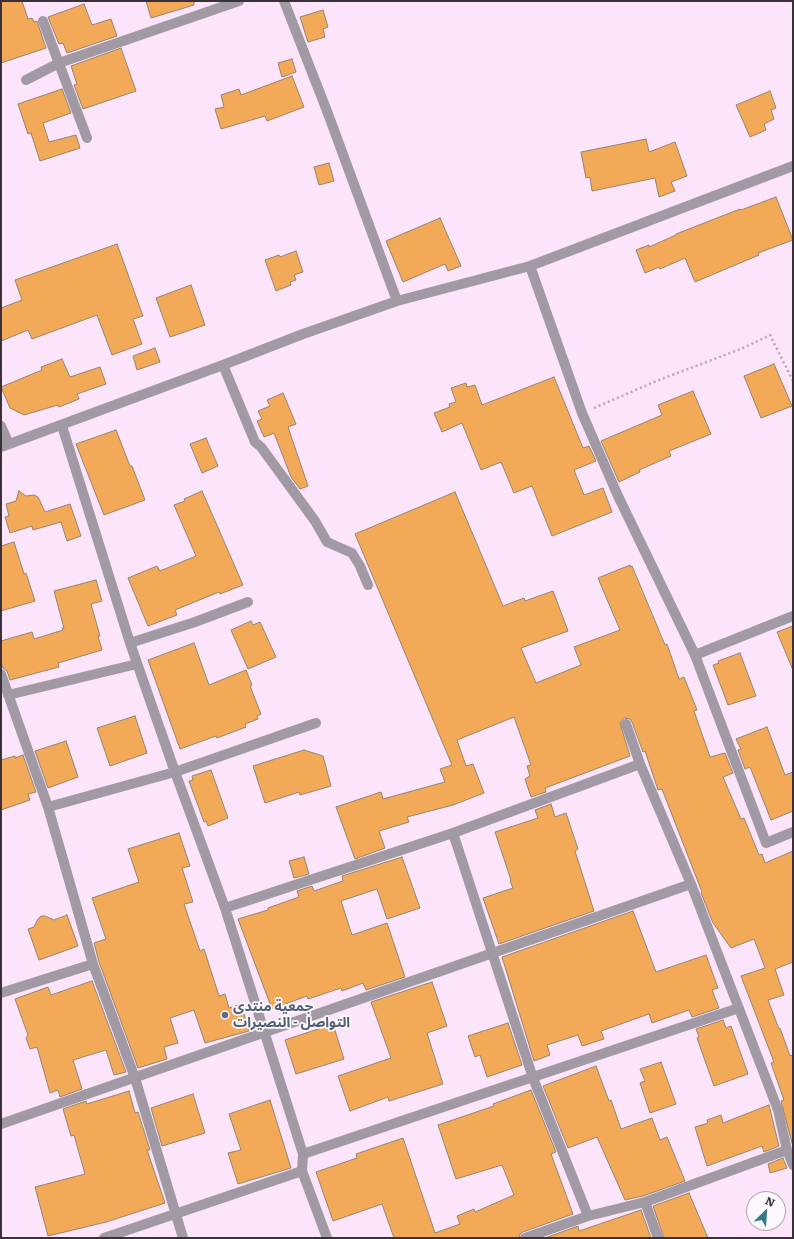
<!DOCTYPE html>
<html>
<head>
<meta charset="utf-8">
<style>
	body { margin:0 }
	#map { position:relative; width:794px; height:1239px; overflow:hidden; background:#fce4fa; font-family:Literata,serif }
	canvas { display:block }
	.frame { position:absolute; inset:0; border:2px solid #393038; pointer-events:none }
	.north { position:absolute; left:746px; top:1191px; width:40px; height:40px; box-sizing:border-box; background:#fdf8fd; border:1px solid #afa8ae; border-radius:50%; rotate:25deg; font-size:11px; font-weight:700; line-height:16px; text-align:center; color:#393038 }
	.north::after { content:''; display:block; margin:auto; width:14px; height:18px; background:#347b85; clip-path:polygon(50% 0,100% 100%,50% 72%,0 100%) }
</style>
</head>
<body>
<div id="map">
<canvas width="794" height="1239"></canvas>
<div class="frame"></div>
<div class="north">N</div>
</div>
<script>
const g = document.querySelector('canvas').getContext('2d');
g.lineJoin = 'round';
function paint(path, color) { g.fillStyle = color; g.fill(path, 'evenodd'); }
const poly = rows => new Path2D(rows.map(r => 'M' + r).join(''));
function stroke(path, color, width, dash) { g.strokeStyle = color; g.lineWidth = width; g.lineCap = dash ? 'butt' : 'round'; g.setLineDash(dash || []); g.stroke(path); }
function label(font, color, halo, rows, align = 'center') {
  g.font = font + ' Literata,"Noto Sans Arabic",serif'; g.lineWidth = 3.5; g.setLineDash([]); g.textBaseline = 'middle'; g.strokeStyle = halo; g.fillStyle = color; for (const [text, x, y, turn = 0] of rows) {
    g.save(); g.translate(x, y); g.rotate((+turn || 0) * Math.PI / 180); g.textAlign = isNaN(turn) ? turn : align; if (halo) g.strokeText(text, 0, 0); g.fillText(text, 0, 0); g.restore();
  }
}
const building = poly([
	[1,1,22,1,28,19,32,18,34,22,37,21,46,48,1,63,1,1],
	[146,1,194,1,194,5,151,18,146,1],
	[84,4,92,25,111,19,117,36,67,53,63,43,59,44,48,17,84,4],
	[323,10,328,27,323,29,325,37,308,42,300,17,323,10],
	[121,48,136,91,83,109,74,85,77,84,71,66,121,48],
	[292,59,296,72,282,77,278,63,292,59],
	[292,76,304,107,267,121,265,116,221,129,215,109,224,107,221,95,239,89,241,95,292,76],
	[62,89,71,113,43,123,49,142,76,135,80,148,40,161,31,133,28,134,18,104,62,89],
	[770,91,776,108,771,110,774,119,764,124,766,130,750,137,736,105,770,91],
	[646,139,649,152,675,142,687,176,671,182,675,191,659,197,655,178,592,191,590,177,586,178,581,152,646,139],
	[329,163,334,181,319,185,314,167,329,163],
	[776,197,793,240,758,253,759,255,695,282,685,258,660,269,659,267,645,273,636,250,649,245,649,247,676,235,676,234,740,209,741,210,776,197],
	[440,218,461,266,448,271,445,264,403,282,386,241,440,218],
	[117,244,143,316,133,319,142,344,112,355,97,315,32,339,28,330,1,341,1,308,22,300,15,280,117,244],
	[296,251,303,272,294,275,296,280,290,282,291,285,276,291,265,260,279,255,280,257,296,251],
	[191,285,205,325,170,337,156,298,191,285],
	[155,348,160,362,137,370,133,356,155,348],
	[62,359,70,377,100,367,106,384,77,394,79,399,59,407,58,405,24,415,10,408,1,387,42,370,41,367,62,359],
	[774,364,792,406,761,418,744,376,774,364],
	[554,377,583,448,589,446,596,461,574,470,584,495,603,488,612,512,552,536,532,486,514,493,501,462,481,470,462,423,442,432,434,413,450,407,449,404,456,402,451,388,466,383,467,387,475,385,482,405,554,377],
	[693,391,711,434,669,451,671,456,639,470,640,472,619,482,601,441,662,415,658,405,693,391],
	[283,393,296,424,288,427,308,486,300,489,291,477,274,433,264,437,257,421,262,419,258,411,270,406,267,400,283,393],
	[116,430,130,466,132,466,145,500,104,515,76,444,116,430],
	[206,438,218,466,202,473,190,444,206,438],
	[19,491,26,496,34,495,38,497,45,512,70,504,81,536,67,541,61,522,33,530,32,526,10,533,5,517,9,516,6,504,16,501,19,491],
	[202,491,243,585,220,594,219,592,175,610,177,615,148,626,128,578,157,566,160,571,196,556,174,505,185,501,184,499,202,491],
	[455,492,503,606,524,598,525,601,553,591,568,631,521,648,536,683,581,665,574,647,620,630,598,578,630,565,630,567,632,566,665,645,667,644,679,679,684,677,697,710,694,711,710,757,725,753,733,773,723,777,741,819,744,818,759,855,762,854,765,863,793,851,793,962,775,969,784,995,768,1000,779,1029,780,1028,790,1056,793,1055,793,1147,781,1101,784,1100,771,1063,774,1062,741,976,765,968,754,939,731,948,713,923,701,893,702,892,662,789,658,790,645,751,643,752,632,722,630,719,624,718,620,723,630,756,545,788,546,792,531,797,525,779,530,776,527,766,531,765,514,717,457,740,466,766,473,764,484,793,453,805,407,817,409,822,379,831,385,848,355,859,336,807,381,792,383,799,445,782,440,769,452,765,355,534,455,492],
	[14,542,24,574,26,573,35,601,1,611,1,546,14,542],
	[96,580,102,601,91,604,100,636,98,636,102,650,58,663,59,667,10,680,7,671,3,668,1,662,1,641,32,632,34,639,63,630,62,628,64,628,54,591,96,580],
	[251,621,253,625,260,622,276,657,248,669,231,630,251,621],
	[793,626,793,670,777,632,793,626],
	[194,643,209,685,246,670,252,685,250,686,261,714,257,716,258,719,245,724,246,727,217,738,216,736,180,749,148,660,194,643],
	[740,653,756,696,728,705,713,665,719,663,718,661,740,653],
	[135,716,147,753,110,766,97,728,135,716],
	[767,727,785,775,793,772,793,811,771,820,750,767,745,769,738,750,741,749,736,739,767,727],
	[66,741,78,777,48,788,35,751,66,741],
	[304,750,323,756,331,786,300,795,299,792,265,803,253,766,304,750],
	[23,755,36,792,28,794,30,800,1,810,1,760,15,756,15,758,23,755],
	[211,770,228,818,208,826,206,821,204,822,189,781,193,780,192,776,211,770],
	[551,804,555,817,566,813,578,849,575,851,594,911,499,944,483,898,513,888,510,881,511,880,495,832,538,818,535,810,551,804],
	[179,833,190,866,182,868,193,902,184,904,200,951,204,949,219,996,225,994,229,1008,241,1004,249,1031,205,1043,194,1010,170,1018,178,1043,164,1047,167,1059,138,1068,99,962,94,943,106,939,92,898,139,882,128,849,179,833],
	[304,857,309,874,294,878,289,861,304,857],
	[402,857,420,908,387,919,377,889,341,901,352,935,387,923,405,977,366,990,363,983,342,991,341,988,308,999,307,996,272,1009,238,919,268,910,268,908,299,897,297,891,312,886,314,891,343,881,342,876,402,857],
	[633,911,656,972,706,955,718,988,712,990,719,1008,692,1017,689,1010,652,1023,649,1014,601,1031,604,1039,582,1046,578,1035,547,1045,550,1055,534,1061,502,957,633,911],
	[67,915,78,946,39,960,28,929,34,927,38,919,41,916,45,916,54,920,67,915],
	[92,981,126,1072,114,1075,106,1050,73,1060,82,1089,60,1097,58,1090,50,1093,37,1047,30,1049,26,1038,28,1035,15,999,48,987,51,995,92,981],
	[432,982,447,1026,427,1033,443,1084,389,1101,388,1097,350,1111,338,1076,391,1058,371,1002,432,982],
	[723,1020,726,1028,731,1026,748,1074,714,1086,697,1038,699,1037,696,1029,723,1020],
	[508,1023,522,1065,487,1077,480,1055,475,1057,468,1036,508,1023],
	[333,1024,344,1059,296,1074,285,1040,333,1024],
	[661,1062,676,1104,650,1113,640,1083,645,1081,640,1069,661,1062],
	[596,1066,609,1101,611,1100,621,1129,652,1118,660,1140,667,1137,685,1181,643,1196,625,1200,597,1137,568,1148,543,1086,596,1066],
	[531,1090,556,1152,551,1154,573,1214,523,1232,520,1234,519,1238,394,1238,382,1204,333,1221,316,1172,357,1158,356,1154,403,1138,435,1233,460,1224,457,1216,474,1209,475,1212,514,1195,502,1165,456,1179,438,1125,494,1106,493,1104,531,1090],
	[129,1091,135,1113,138,1112,150,1150,147,1150,165,1203,106,1222,48,1236,35,1187,85,1174,74,1135,71,1136,63,1109,86,1101,87,1104,129,1091],
	[193,1094,205,1133,162,1146,151,1108,193,1094],
	[270,1100,291,1168,238,1184,228,1153,241,1150,229,1114,270,1100],
	[769,1105,779,1146,764,1152,762,1146,707,1166,695,1127,708,1123,707,1120,721,1115,723,1123,769,1105],
	[783,1158,787,1168,770,1173,768,1164,783,1158],
	[689,1193,708,1238,664,1238,653,1206,689,1193],
	[641,1210,651,1238,545,1238,578,1226,579,1231,641,1210]
]);
paint(building, '#f2aa58');
stroke(building, '#97836e', 1);
stroke(poly([
	[594,408,654,382,743,348,770,335,793,381]
]), '#b8a5b6', 2.5, [2, 3]);
stroke(poly([
	[284,1,327,111,397,301],
	[43,21,87,138],
	[26,80,59,63,239,1],
	[530,266,582,413,618,496,695,655,766,843,793,832],
	[223,365,255,442,261,447,315,521,327,542,352,553,360,566,368,585],
	[1,426,9,444],
	[62,426,130,643,175,772,225,908,303,1154,302,1171,327,1238],
	[1,447,223,365,303,334,397,301,530,266,793,166],
	[130,643,195,622,248,602],
	[695,655,793,616],
	[1,674,48,807,93,964,135,1078,183,1238],
	[8,695,137,664],
	[626,724,640,764,691,884,778,1110,787,1150,793,1165],
	[48,807,175,772,316,723],
	[453,833,533,1078,588,1216],
	[225,908,453,833,640,764],
	[1,993,93,964],
	[1,1124,691,884],
	[303,1154,739,1008],
	[645,1202,658,1238],
	[104,1238,302,1171],
	[525,1238,588,1216,645,1202,787,1150]
]), '#a199a3', 10);
for (const [x, y, r, color] of [
	[225,1015,4,"#5c6f8a"]
]) { const dot = new Path2D(); dot.arc(x, y, r, 0, 2 * Math.PI); g.fillStyle = color; g.fill(dot); stroke(dot, '#fdf8fd', 1.5); }
label('bold 14px', '#4e5e75', '#fdf8fd', [
	["جمعية منتدى",233,1007],
	["التواصل - النصيرات",233,1023]
], 'left');
</script>
</body>
</html>
